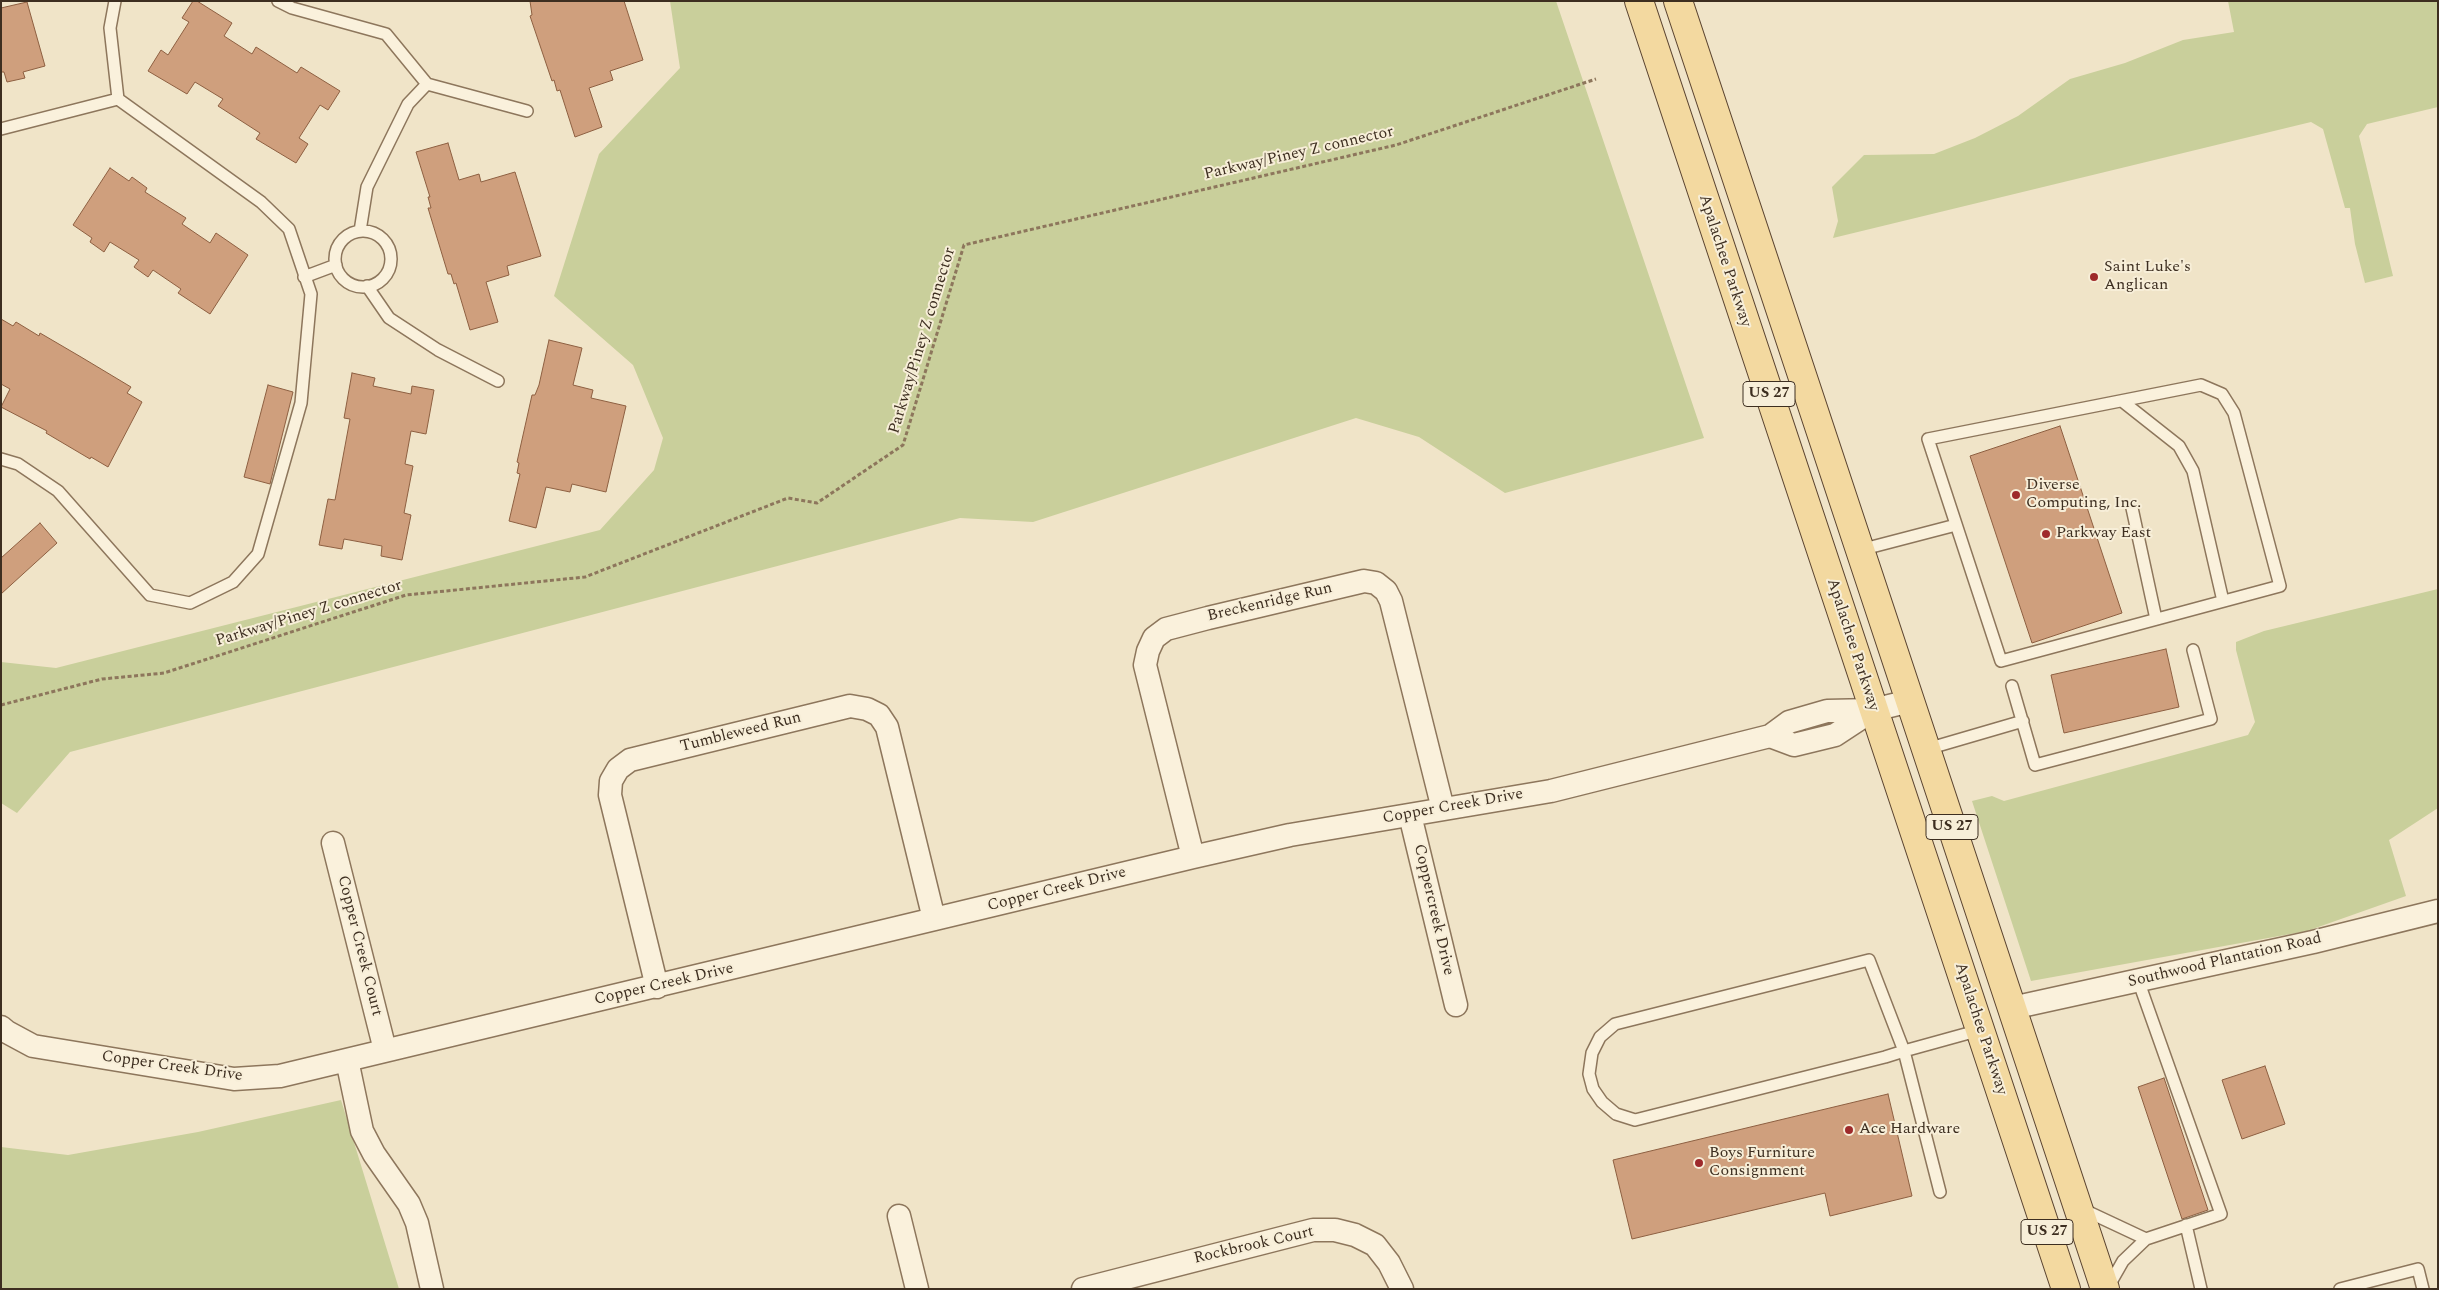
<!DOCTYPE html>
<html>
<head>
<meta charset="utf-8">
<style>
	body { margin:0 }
	#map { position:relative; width:2439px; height:1290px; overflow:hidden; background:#f0e4c8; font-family:Spectral,serif }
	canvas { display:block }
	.frame { position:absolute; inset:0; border:2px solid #3d2e20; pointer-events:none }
</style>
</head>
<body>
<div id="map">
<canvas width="2439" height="1290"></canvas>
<div class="frame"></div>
</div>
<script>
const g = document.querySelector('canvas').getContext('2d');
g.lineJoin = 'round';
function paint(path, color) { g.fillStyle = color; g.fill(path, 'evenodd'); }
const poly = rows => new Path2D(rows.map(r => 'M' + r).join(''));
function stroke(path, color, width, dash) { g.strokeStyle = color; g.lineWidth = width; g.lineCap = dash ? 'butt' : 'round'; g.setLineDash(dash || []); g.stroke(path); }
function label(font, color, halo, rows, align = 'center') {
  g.font = font + ' Spectral,serif'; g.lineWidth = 4; g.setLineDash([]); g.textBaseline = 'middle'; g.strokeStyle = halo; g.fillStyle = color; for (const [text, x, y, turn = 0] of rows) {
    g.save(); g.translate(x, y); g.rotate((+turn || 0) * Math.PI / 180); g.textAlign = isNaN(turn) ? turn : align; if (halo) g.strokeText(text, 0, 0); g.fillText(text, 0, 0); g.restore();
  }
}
paint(poly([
	[670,1,1556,1,1704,438,1505,493,1419,437,1356,418,1033,522,960,518,70,752,17,813,1,803,1,662,56,668,600,530,654,470,663,438,633,365,554,296,599,154,680,68],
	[2228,1,2438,1,2438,107,2367,124,2359,136,2393,276,2365,283,2355,244,2350,208,2345,208,2323,129,2311,122,1833,238,1838,221,1832,187,1864,155,1934,154,1975,138,2018,116,2070,79,2125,63,2183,40,2234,32],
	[2438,589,2438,808,2389,840,2406,896,2307,931,2031,981,1972,801,1992,796,2004,801,2248,735,2255,722,2236,650,2236,642,2264,631],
	[341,1100,399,1289,1,1289,1,1147,68,1155,198,1132]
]), '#c9cf9b');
const building = poly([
	[193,1,197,1,232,23,224,36,252,54,256,47,297,73,301,67,340,91,328,110,320,105,299,138,308,144,296,163,256,139,260,133,218,106,223,99,195,82,187,94,148,71,161,50,168,55,189,22,182,18,193,1],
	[530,1,624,1,643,60,610,71,613,80,589,88,602,127,575,137,560,90,557,91,554,80,552,81,530,16,532,15,530,1],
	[27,2,45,66,23,72,25,78,7,82,4,72,1,72,1,8,27,2],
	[448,143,459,180,479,174,481,182,515,172,541,256,507,266,509,275,486,282,498,322,470,330,456,283,454,284,451,274,448,274,428,208,431,208,428,197,430,197,416,152,448,143],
	[110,168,129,181,132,177,147,188,145,192,186,218,182,224,210,243,216,233,248,255,210,314,178,293,181,289,153,270,148,277,134,267,139,260,110,242,104,252,90,242,92,238,73,225,110,168],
	[1,319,13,326,16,322,39,336,40,333,81,357,131,387,127,393,142,402,108,467,91,457,90,459,46,433,47,431,1,407,10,389,1,384,1,319],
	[549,340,582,348,573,385,593,390,591,398,626,406,606,492,572,484,570,492,546,487,536,528,509,521,520,474,517,473,519,463,517,462,532,395,535,395,539,385,549,340],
	[352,373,375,378,373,386,411,394,412,386,434,390,426,434,411,431,405,464,413,466,404,513,411,515,402,560,381,556,382,546,344,539,342,549,319,545,328,499,335,500,350,419,344,418,352,373],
	[268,385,293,392,270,484,244,477,268,385],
	[2060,426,2122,613,2032,643,1970,456,2060,426],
	[40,523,57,543,1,594,1,558,40,523],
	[2166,649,2179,707,2064,733,2051,675,2166,649],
	[2265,1066,2285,1124,2242,1139,2222,1080,2265,1066],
	[2164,1078,2208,1210,2182,1219,2138,1087,2164,1078],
	[1888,1094,1912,1196,1830,1216,1825,1193,1632,1239,1613,1160,1888,1094]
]);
paint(building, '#cf9f7d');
stroke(building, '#8d5f41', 1);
const lane = poly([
	[278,1,292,8,386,34,427,84,527,111],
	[1,129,118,99],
	[360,231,367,187,408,104,427,84],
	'335 259a28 28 0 1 1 56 0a28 28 0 1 1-56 0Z',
	[304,277,336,265],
	[367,286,389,318,438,350,498,381],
	[2201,385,2222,394,2234,413,2280,586,2001,661,1928,439,2201,385],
	[2122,401,2179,446,2193,471,2223,601],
	[1,459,18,464,58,491,150,595,190,603,233,582,258,554,301,403,311,294,289,229,261,202,118,99,110,28,115,1],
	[2132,508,2156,619],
	[1860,550,1956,525],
	[2012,686,2035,765,2211,719,2193,650],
	[1927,749,2023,721],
	[1940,1192,1904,1051,1869,960,1615,1024,1600,1037,1592,1053,1589,1074,1593,1089,1602,1102,1616,1114,1635,1120,1885,1057,1904,1051,1980,1030],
	[2082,1209,2146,1239],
	[2186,1225,2201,1289],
	[2107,1289,2123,1261,2146,1239,2221,1214,2138,980],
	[2340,1289,2418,1269,2423,1289]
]);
const street = poly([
	[1770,736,1794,745,1835,735,1873,710],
	[1410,815,1456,1005],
	[333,843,385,1050],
	[1193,857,1145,665,1148,651,1154,638,1166,629,1208,618,1364,581,1376,583,1386,591,1391,601,1443,809],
	[657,987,610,795,611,781,618,769,630,760,850,706,867,709,879,715,887,727,934,919],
	[2012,1008,2313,942,2438,911],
	[1,1027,7,1032,33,1046,234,1079,280,1076,1193,857,1290,835,1551,791,1770,736,1789,722,1827,711,1873,710,1910,701],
	[347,1060,362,1131,374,1154,409,1204,417,1223,432,1289],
	[899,1216,917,1289],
	[1083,1289,1313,1230,1335,1230,1355,1235,1375,1245,1389,1263,1402,1289]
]);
const primary = poly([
	[1639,1,2066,1289],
	[1678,1,2105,1289]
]);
stroke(lane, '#8d765c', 14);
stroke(street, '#8d765c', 25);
stroke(primary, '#5b4430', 30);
stroke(poly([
	[1,705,102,679,164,673,406,595,585,577,788,498,817,503,903,445,964,245,1396,145,1596,79]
]), '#8d765c', 3, [4, 2.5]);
stroke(lane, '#faf1dc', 11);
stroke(street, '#faf1dc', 22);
stroke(primary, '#f3d9a0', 28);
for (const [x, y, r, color] of [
	[2094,277,5,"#9e2a2b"],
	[2016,495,5,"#9e2a2b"],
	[2046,534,5,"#9e2a2b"],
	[1849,1130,5,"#9e2a2b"],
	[1699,1163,5,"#9e2a2b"]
]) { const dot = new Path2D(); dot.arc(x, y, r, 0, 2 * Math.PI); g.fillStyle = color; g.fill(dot); stroke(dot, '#f7eed8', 2); }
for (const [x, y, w] of [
	[1769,394,52],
	[1952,827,52],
	[2047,1232,52]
]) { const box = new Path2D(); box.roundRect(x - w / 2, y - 12.5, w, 25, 4); g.fillStyle = '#f7eed8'; g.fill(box); stroke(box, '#3d2e20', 1); }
label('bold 15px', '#3d2e20', null, [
	["US 27",1769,394],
	["US 27",1952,827],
	["US 27",2047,1232]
]);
label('16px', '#3d2e20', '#f7eed8', [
	["Parkway/Piney Z connector",1299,154,-13],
	["Apalachee Parkway",1724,261,72],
	["Parkway/Piney Z connector",923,341,-73],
	["Breckenridge Run",1270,603,-13],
	["Parkway/Piney Z connector",309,614,-17],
	["Apalachee Parkway",1852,645,72],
	["Tumbleweed Run",741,733,-14],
	["Copper Creek Drive",1453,807,-10],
	["Copper Creek Drive",1057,890,-14],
	["Coppercreek Drive",1433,910,77],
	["Copper Creek Court",359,946,76],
	["Southwood Plantation Road",2225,961,-13],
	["Copper Creek Drive",664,985,-13],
	["Apalachee Parkway",1980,1029,72],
	["Copper Creek Drive",172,1067,8],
	["Rockbrook Court",1254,1246,-13]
]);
label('16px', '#3d2e20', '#f7eed8', [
	["Saint Luke's",2104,268],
	["Anglican",2104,286],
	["Diverse",2026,486],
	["Computing, Inc.",2026,504],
	["Parkway East",2056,534],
	["Ace Hardware",1859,1130],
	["Boys Furniture",1709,1154],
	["Consignment",1709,1172]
], 'left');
</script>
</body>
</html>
